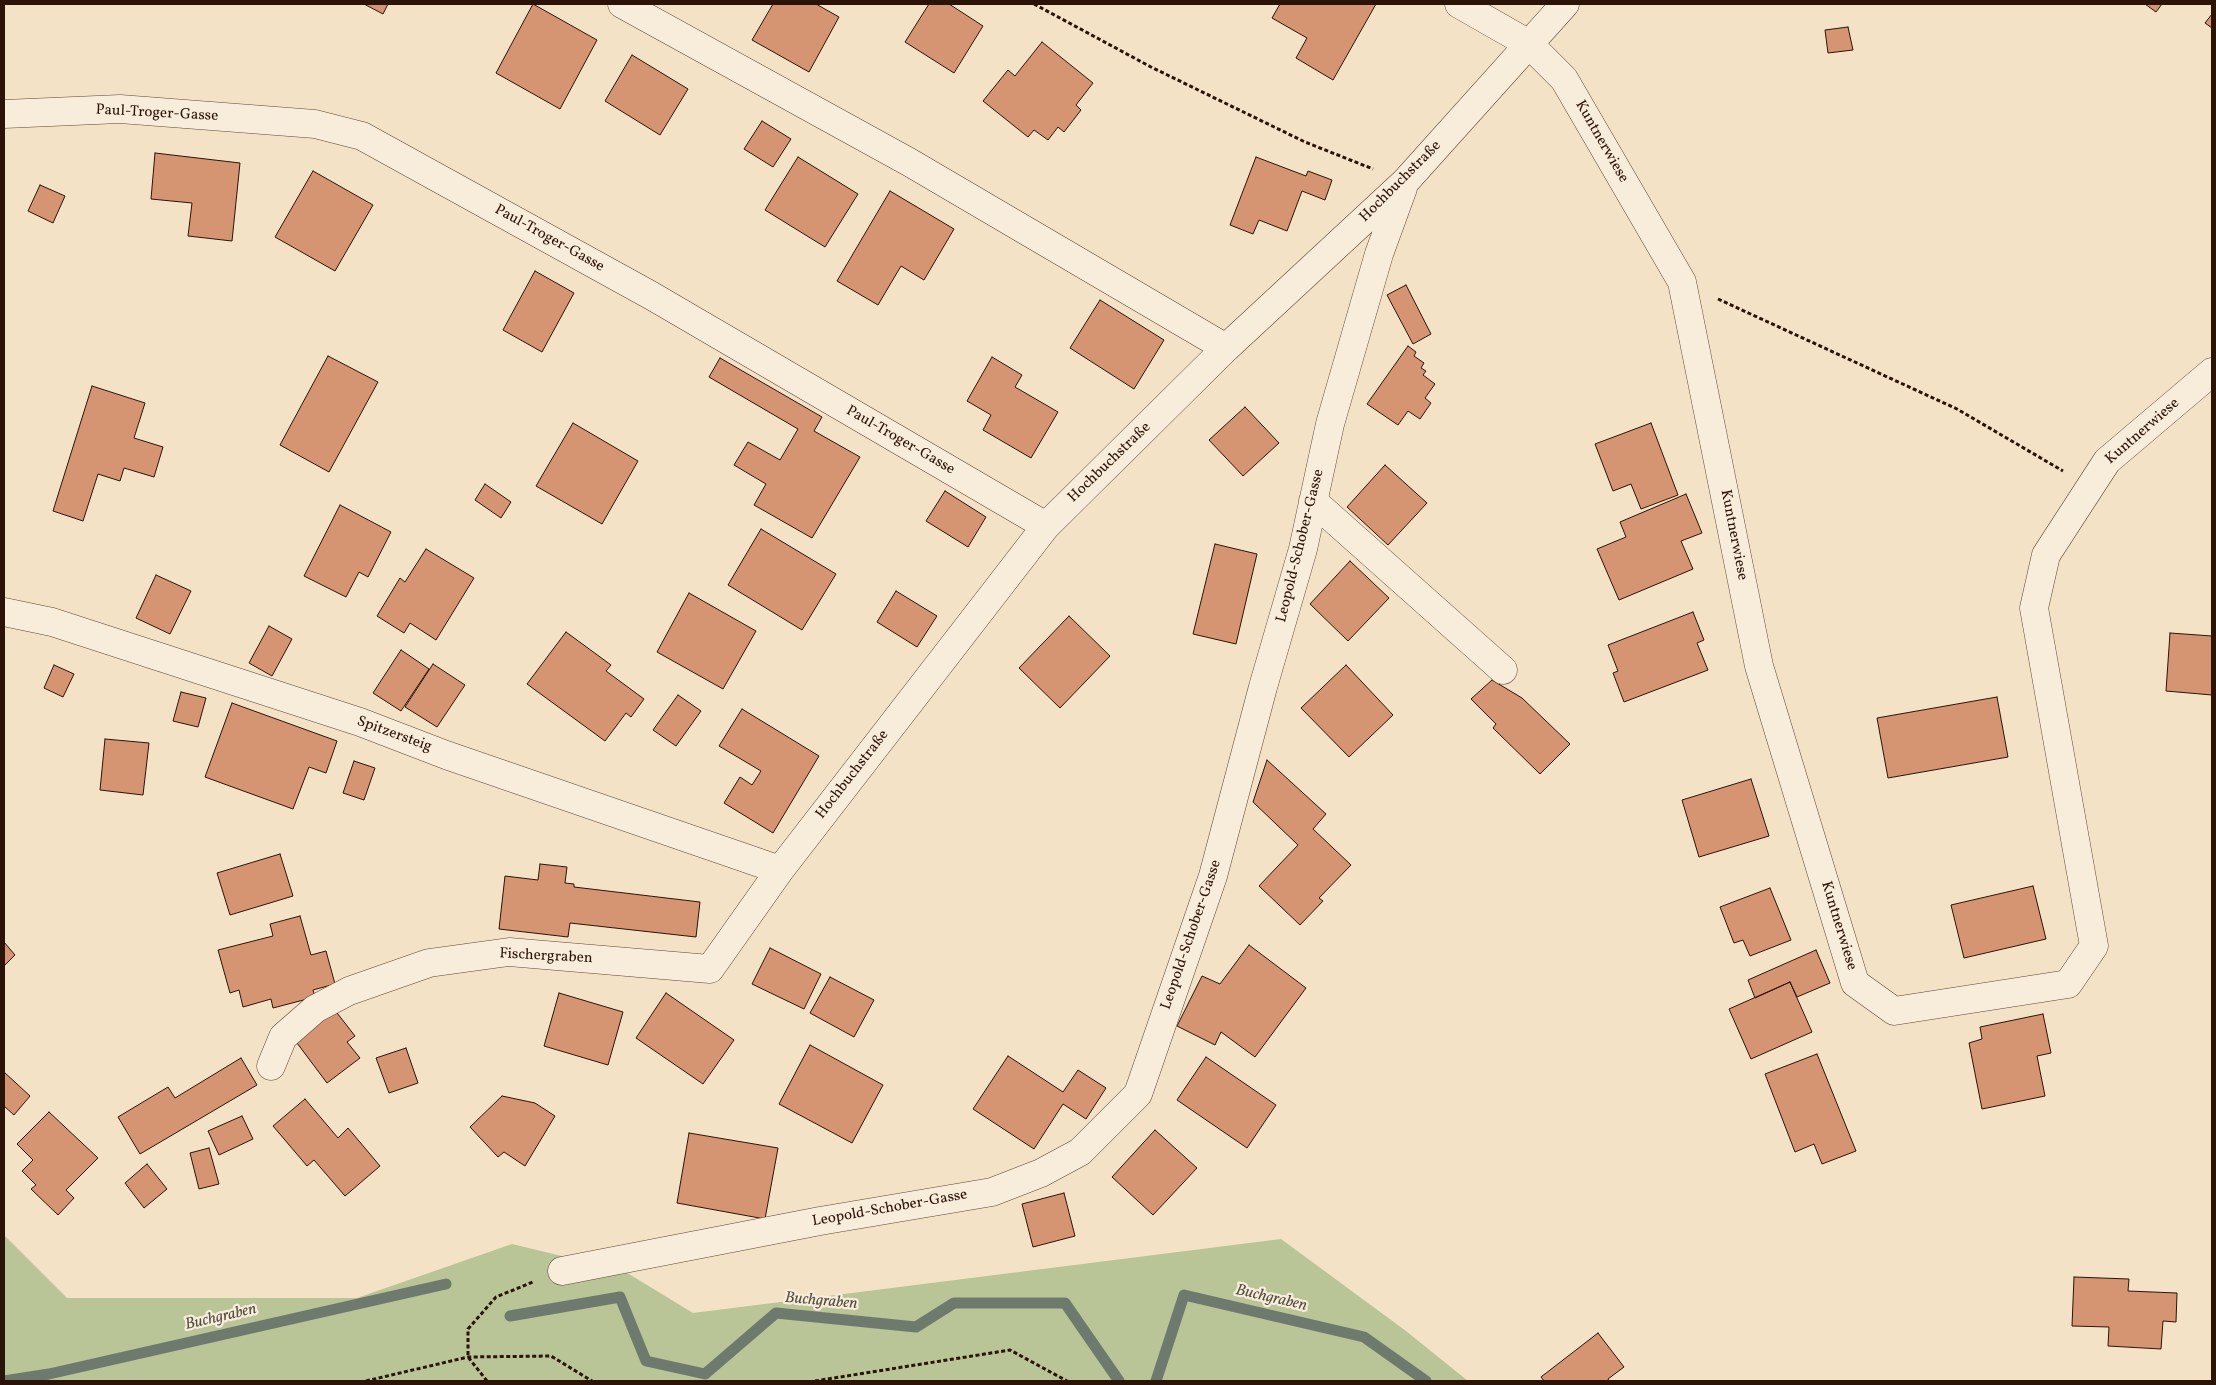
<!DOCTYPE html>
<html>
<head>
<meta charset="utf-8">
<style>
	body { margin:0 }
	#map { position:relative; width:2216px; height:1385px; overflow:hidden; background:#f4e2c6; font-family:Vollkorn,serif }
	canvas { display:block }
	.frame { position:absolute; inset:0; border:5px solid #2b1307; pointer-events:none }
</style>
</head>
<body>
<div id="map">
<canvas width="2216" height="1385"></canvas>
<div class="frame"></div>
</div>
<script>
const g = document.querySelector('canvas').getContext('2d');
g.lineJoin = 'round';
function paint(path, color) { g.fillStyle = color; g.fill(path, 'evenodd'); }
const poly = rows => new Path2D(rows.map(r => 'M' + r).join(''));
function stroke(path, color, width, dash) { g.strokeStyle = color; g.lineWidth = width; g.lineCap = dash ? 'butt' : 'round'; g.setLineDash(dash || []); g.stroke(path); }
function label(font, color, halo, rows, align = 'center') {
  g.font = font + ' Vollkorn,serif'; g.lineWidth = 4.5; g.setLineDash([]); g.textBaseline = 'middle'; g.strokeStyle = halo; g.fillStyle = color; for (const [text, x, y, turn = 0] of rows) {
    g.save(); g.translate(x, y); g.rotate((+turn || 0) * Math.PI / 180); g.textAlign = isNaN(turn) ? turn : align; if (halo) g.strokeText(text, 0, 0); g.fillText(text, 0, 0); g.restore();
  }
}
paint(poly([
	[4,1235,67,1298,357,1298,512,1244,624,1271,693,1313,1281,1239,1406,1331,1468,1381,4,1381]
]), '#b9c497');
stroke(poly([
	[510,1316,620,1297,646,1361,705,1374,776,1313,916,1327,954,1303,1065,1303,1119,1381],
	[4,1381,49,1374,446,1284],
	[1156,1381,1184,1295,1364,1337,1426,1381]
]), '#6f7a6e', 11);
const building = poly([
	[364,4,388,4,383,14,364,4],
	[533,4,597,40,560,109,496,73,533,4],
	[773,4,816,4,839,17,809,72,752,40,773,4],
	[929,4,949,4,983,26,954,73,905,42,929,4],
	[1280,4,1376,4,1333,80,1296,58,1307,38,1272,18,1280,4],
	[2145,4,2162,4,2156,12,2145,4],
	[2212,14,2212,28,2205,23,2212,14],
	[1848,27,1853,50,1828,53,1825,30,1848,27],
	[1042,42,1093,83,1076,105,1081,110,1064,132,1058,127,1048,140,1034,130,1028,137,983,101,1008,70,1015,76,1042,42],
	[632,55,688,89,660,135,605,101,632,55],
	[762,121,791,139,773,167,744,149,762,121],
	[155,153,240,163,232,241,188,236,192,203,151,199,155,153],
	[798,157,858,194,825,247,765,210,798,157],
	[1256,157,1306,176,1308,171,1332,180,1325,200,1302,191,1287,231,1259,220,1253,234,1230,225,1256,157],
	[313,171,373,205,335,271,275,237,313,171],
	[40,185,65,196,53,223,28,211,40,185],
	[890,191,954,229,924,280,901,266,878,305,837,281,890,191],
	[535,271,574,293,542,352,503,330,535,271],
	[1406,285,1431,334,1413,344,1387,295,1406,285],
	[1100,300,1164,340,1134,389,1070,348,1100,300],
	[1408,346,1416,352,1414,356,1424,363,1421,368,1426,371,1423,375,1435,384,1425,398,1431,403,1420,419,1408,411,1398,425,1367,404,1408,346],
	[328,356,378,382,329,472,280,445,328,356],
	[992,357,1022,375,1015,387,1058,412,1031,458,983,430,991,415,967,401,992,357],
	[720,358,822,417,814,431,860,457,812,538,754,505,766,484,734,465,748,442,780,460,798,429,709,377,720,358],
	[92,386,145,403,134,438,163,447,154,477,124,468,120,481,98,474,83,521,53,511,92,386],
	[1245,407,1279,443,1243,476,1209,440,1245,407],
	[573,423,638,461,602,524,536,486,573,423],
	[1651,423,1678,495,1641,509,1631,484,1613,491,1595,444,1651,423],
	[1385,465,1427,503,1388,545,1347,507,1385,465],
	[485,484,511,502,501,518,475,500,485,484],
	[945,491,986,517,968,547,926,521,945,491],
	[1686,494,1702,533,1681,541,1693,569,1619,600,1597,549,1626,537,1620,522,1686,494],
	[340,505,391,532,368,577,359,572,346,597,304,576,340,505],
	[761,529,836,574,802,630,728,585,761,529],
	[1215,544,1257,554,1236,644,1193,634,1215,544],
	[426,549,474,578,436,640,410,623,404,633,377,616,400,578,405,582,426,549],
	[1350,561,1389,598,1348,641,1310,604,1350,561],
	[156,575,191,591,170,634,136,618,156,575],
	[896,591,937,616,917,647,877,622,896,591],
	[689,593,756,631,723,689,657,652,689,593],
	[1693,612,1704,640,1697,643,1708,670,1624,702,1613,673,1618,671,1608,645,1693,612],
	[1069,616,1110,656,1060,708,1019,668,1069,616],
	[269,626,292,639,272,676,249,663,269,626],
	[566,632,611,665,606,671,644,699,631,717,626,713,605,741,527,684,566,632],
	[2170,633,2212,636,2212,695,2166,691,2170,633],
	[401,650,429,669,401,711,373,693,401,650],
	[433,664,465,685,437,727,405,707,433,664],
	[54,665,74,674,63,697,44,688,54,665],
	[1346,665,1393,715,1349,757,1301,708,1346,665],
	[1492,680,1522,698,1570,744,1540,774,1493,728,1496,724,1471,699,1492,680],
	[181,692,206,698,198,727,173,721,181,692],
	[678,695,701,711,676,746,653,730,678,695],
	[1997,697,2008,757,1888,778,1877,718,1997,697],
	[232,703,337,741,326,773,309,767,293,809,205,777,232,703],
	[742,709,819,756,773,833,724,803,740,777,752,785,761,771,719,746,742,709],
	[105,739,149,743,143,795,100,790,105,739],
	[1267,760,1326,814,1313,829,1351,865,1319,898,1323,901,1300,925,1259,886,1298,845,1253,802,1267,760],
	[354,761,375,768,364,800,343,793,354,761],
	[1751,779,1769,836,1699,857,1682,800,1751,779],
	[280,854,293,896,230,915,217,873,280,854],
	[540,864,567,867,565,883,574,884,574,887,700,902,696,937,570,923,568,937,499,929,505,876,538,880,540,864],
	[2033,886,2046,939,1964,958,1951,905,2033,886],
	[1770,888,1791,940,1750,956,1743,940,1734,943,1720,907,1770,888],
	[300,916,311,955,326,951,335,984,313,990,315,997,273,1008,271,999,243,1007,239,990,230,993,218,950,273,936,270,924,300,916],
	[4,942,15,955,4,966,4,942],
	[1249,945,1306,988,1255,1057,1221,1032,1215,1045,1177,1026,1202,976,1220,984,1249,945],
	[770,948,821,974,804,1009,752,984,770,948],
	[1816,950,1830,983,1797,997,1790,982,1755,998,1748,980,1816,950],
	[830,977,874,1000,854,1037,810,1013,830,977],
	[1790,982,1812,1032,1751,1059,1729,1009,1790,982],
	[559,993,623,1012,608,1065,544,1046,559,993],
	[666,993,734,1040,703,1084,636,1038,666,993],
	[334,1009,355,1036,347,1042,360,1058,327,1083,294,1039,334,1009],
	[2043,1014,2051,1053,2037,1056,2045,1096,1982,1109,1969,1043,1982,1039,1980,1027,2043,1014],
	[810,1045,883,1085,852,1143,779,1104,810,1045],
	[406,1048,418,1083,389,1093,376,1058,406,1048],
	[1817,1054,1856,1151,1822,1164,1814,1144,1795,1152,1765,1074,1817,1054],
	[1008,1056,1063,1092,1078,1070,1106,1088,1086,1119,1063,1104,1034,1149,973,1109,1008,1056],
	[1206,1057,1276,1105,1247,1148,1177,1100,1206,1057],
	[241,1058,257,1085,140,1154,118,1117,168,1087,175,1098,241,1058],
	[4,1072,30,1096,14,1115,4,1106,4,1072],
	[502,1096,535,1103,555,1116,525,1166,504,1152,498,1157,470,1127,502,1096],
	[305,1099,338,1138,348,1128,380,1166,345,1196,314,1160,307,1166,273,1126,305,1099],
	[49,1112,98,1158,66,1190,74,1198,58,1215,31,1189,36,1185,22,1171,33,1160,17,1144,49,1112],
	[242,1116,253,1139,219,1155,208,1131,242,1116],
	[1155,1130,1197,1168,1153,1215,1112,1177,1155,1130],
	[689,1133,778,1148,765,1219,677,1203,689,1133],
	[209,1148,219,1184,199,1189,190,1153,209,1148],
	[147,1164,167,1189,144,1208,125,1183,147,1164],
	[1064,1193,1075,1236,1033,1247,1022,1204,1064,1193],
	[2074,1277,2129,1279,2128,1291,2177,1293,2176,1322,2163,1321,2161,1349,2108,1346,2109,1327,2072,1326,2074,1277],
	[1598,1333,1624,1367,1608,1379,1609,1381,1544,1381,1541,1377,1598,1333]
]);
paint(building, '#d59472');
stroke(building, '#2b1307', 1);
const minor = poly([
	[622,4,909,162,1226,348],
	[1459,4,1529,44,1564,79,1682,282,1759,666,1855,983,1894,1011,2068,984,2094,946,2034,608,2046,555,2107,461,2212,372],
	[4,114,120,109,315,124,362,136,652,296,1046,526],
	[1313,501,1503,670],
	[4,612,52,622,360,722,446,755,780,870],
	[271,1066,283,1037,315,1009,349,991,429,963,509,952,710,969,780,870,1046,526,1226,348,1405,182,1565,4],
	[562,1271,820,1221,992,1192,1041,1173,1080,1152,1138,1094,1213,876,1263,687,1303,549,1330,424,1379,254,1403,188]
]);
stroke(minor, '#5d4737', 29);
stroke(poly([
	[1034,4,1151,67,1305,142,1373,169],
	[1718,299,1957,409,2063,471],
	[366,1381,468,1357,551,1356,592,1381],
	[487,1381,468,1357,468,1329,496,1297,533,1282],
	[815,1381,1010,1350,1067,1381]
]), '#2b1307', 3, [4, 2.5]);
stroke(minor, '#f8ecda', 28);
label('15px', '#2b1307', '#f8ecda', [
	["Paul-Troger-Gasse",157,114,3],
	["Kuntnerwiese",1601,142,60],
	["Hochbuchstraße",1401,182,-45],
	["Paul-Troger-Gasse",549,239,29],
	["Kuntnerwiese",2143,432,-41],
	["Paul-Troger-Gasse",900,441,30],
	["Hochbuchstraße",1110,463,-44],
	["Kuntnerwiese",1733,535,79],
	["Leopold-Schober-Gasse",1301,546,-76],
	["Spitzersteig",394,735,20],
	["Hochbuchstraße",853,775,-52],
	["Kuntnerwiese",1838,926,73],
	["Leopold-Schober-Gasse",1192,935,-71],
	["Fischergraben",546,957,3],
	["Leopold-Schober-Gasse",890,1209,-10]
]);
label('italic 16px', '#534f43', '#f8ecda', [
	["Buchgraben",1271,1299,13],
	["Buchgraben",821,1302,5],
	["Buchgraben",221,1318,-13]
]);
</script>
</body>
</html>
